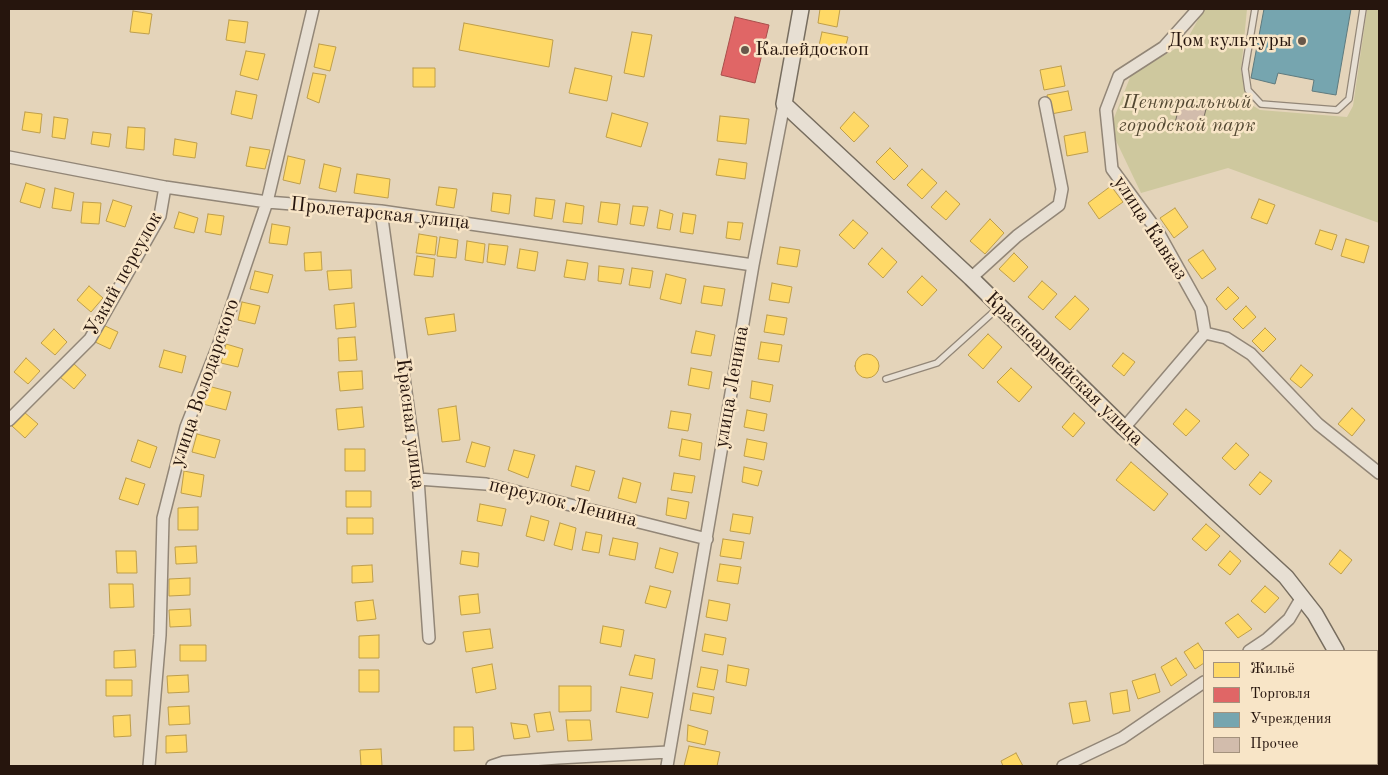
<!DOCTYPE html>
<html>
<head>
<meta charset="utf-8">
<style>
	body { margin:0 }
	#map { position:relative; width:1388px; height:775px; overflow:hidden; background:#e4d4ba; font-family:"Old Standard TT",serif }
	canvas { display:block }
	.frame { position:absolute; inset:0; border:10px solid #26150d; pointer-events:none }
	.legend { position:absolute; left:1203px; top:650px; width:175px; height:115px; box-sizing:border-box; background:#f8e5c7; border:1px solid #a4927d; margin:0; padding:6px 9px; list-style:none; font-size:15px; color:#26150d }
	.legend li { display:flex; align-items:center; gap:10px; height:25px }
	.legend b { width:25px; border:1px solid #a4927d }
</style>
</head>
<body>
<div id="map">
<canvas width="1388" height="775"></canvas>
<div class="frame"></div>
<ul class="legend">
<li><b style="height:14px;background:#ffd966"></b>Жильё</li>
<li><b style="height:14px;background:#e06666"></b>Торговля</li>
<li><b style="height:14px;background:#76a5af"></b>Учреждения</li>
<li><b style="height:14px;background:#d2bcac"></b>Прочее</li>
</ul>
</div>
<script>
const g = document.querySelector('canvas').getContext('2d');
g.lineJoin = 'round';
function paint(path, color) { g.fillStyle = color; g.fill(path, 'evenodd'); }
const poly = rows => new Path2D(rows.map(r => 'M' + r).join(''));
function stroke(path, color, width, dash) { g.strokeStyle = color; g.lineWidth = width; g.lineCap = dash ? 'butt' : 'round'; g.setLineDash(dash || []); g.stroke(path); }
function label(font, color, halo, rows, align = 'center') {
  g.font = font + ' "Old Standard TT",serif'; g.lineWidth = 5; g.setLineDash([]); g.textBaseline = 'middle'; g.strokeStyle = halo; g.fillStyle = color; for (const [text, x, y, turn = 0] of rows) {
    g.save(); g.translate(x, y); g.rotate((+turn || 0) * Math.PI / 180); g.textAlign = isNaN(turn) ? turn : align; if (halo) g.strokeText(text, 0, 0); g.fillText(text, 0, 0); g.restore();
  }
}
paint(poly([
	[1204,9,1247,9,1241,71,1250,104,1260,110,1347,117,1353,106,1367,9,1379,9,1379,223,1228,168,1141,193,1110,128,1131,75,1185,43]
]), '#cec89e');
const homes = poly([
	[820,9,840,9,837,27,818,23,820,9],
	[133,11,152,14,149,34,130,32,133,11],
	[229,20,248,22,245,43,226,40,229,20],
	[464,23,553,40,549,67,459,50,464,23],
	[632,32,652,35,644,77,624,73,632,32],
	[822,32,848,37,843,56,818,50,822,32],
	[319,44,336,47,330,71,314,67,319,44],
	[246,51,265,54,258,80,240,75,246,51],
	[1061,66,1065,86,1044,90,1040,70,1061,66],
	[413,68,435,68,435,87,413,87,413,68],
	[575,68,612,76,607,101,569,93,575,68],
	[313,73,326,75,319,103,307,98,313,73],
	[236,91,257,95,252,119,231,114,236,91],
	[1068,91,1072,110,1051,114,1047,95,1068,91],
	[25,112,42,114,40,133,22,130,25,112],
	[854,112,869,126,854,142,840,128,854,112],
	[612,113,648,123,641,147,606,137,612,113],
	[720,116,749,119,746,144,717,141,720,116],
	[54,117,68,119,65,139,52,137,54,117],
	[128,127,145,128,144,150,126,148,128,127],
	[93,132,111,134,109,147,91,144,93,132],
	[1085,132,1088,152,1067,156,1064,136,1085,132],
	[175,139,197,143,195,158,173,155,175,139],
	[250,147,270,150,265,169,246,166,250,147],
	[890,148,908,166,894,180,876,162,890,148],
	[288,156,305,160,300,184,283,180,288,156],
	[719,159,747,163,745,179,716,175,719,159],
	[324,164,341,168,336,192,319,188,324,164],
	[922,169,937,183,922,199,907,185,922,169],
	[357,174,390,179,388,198,354,193,357,174],
	[26,183,45,189,40,208,20,202,26,183],
	[1111,186,1123,202,1099,219,1088,203,1111,186],
	[439,187,457,189,454,208,436,205,439,187],
	[55,188,74,193,71,211,52,208,55,188],
	[946,191,960,204,946,220,931,207,946,191],
	[493,193,511,195,509,214,491,211,493,193],
	[536,198,555,200,552,219,534,216,536,198],
	[1259,199,1275,205,1267,224,1251,218,1259,199],
	[113,200,132,206,125,227,106,221,113,200],
	[83,202,101,203,99,224,81,223,83,202],
	[601,202,620,204,617,225,598,222,601,202],
	[566,203,584,206,582,224,563,222,566,203],
	[633,206,648,207,644,226,630,224,633,206],
	[1175,208,1188,227,1174,238,1160,218,1175,208],
	[660,210,673,214,670,230,657,228,660,210],
	[179,212,198,218,194,233,174,228,179,212],
	[683,213,696,215,693,234,680,232,683,213],
	[208,214,224,216,221,235,205,232,208,214],
	[990,219,1004,233,985,254,970,241,990,219],
	[853,220,868,233,854,249,839,235,853,220],
	[728,222,743,223,740,240,726,238,728,222],
	[272,224,290,227,287,245,269,243,272,224],
	[1320,230,1337,235,1332,250,1315,244,1320,230],
	[419,234,437,237,435,255,416,253,419,234],
	[440,237,458,240,456,258,437,256,440,237],
	[1346,239,1369,246,1364,263,1341,256,1346,239],
	[467,241,485,244,483,263,465,260,467,241],
	[489,244,508,246,505,265,487,262,489,244],
	[780,247,800,250,797,267,777,264,780,247],
	[882,248,897,262,883,278,868,264,882,248],
	[520,249,538,252,535,271,517,268,520,249],
	[1203,250,1216,269,1202,279,1188,260,1203,250],
	[321,252,322,270,305,271,304,253,321,252],
	[1014,253,1028,267,1014,282,999,269,1014,253],
	[417,256,435,259,433,277,414,275,417,256],
	[567,260,588,263,585,280,564,277,567,260],
	[599,266,624,269,621,284,598,281,599,266],
	[632,268,653,271,650,288,629,285,632,268],
	[351,270,352,288,329,290,327,271,351,270],
	[255,271,273,275,268,293,250,289,255,271],
	[666,274,686,279,681,304,660,299,666,274],
	[922,276,937,290,922,306,907,292,922,276],
	[1042,281,1057,294,1043,310,1028,297,1042,281],
	[772,283,792,287,789,303,769,300,772,283],
	[89,286,103,298,91,312,77,300,89,286],
	[704,286,725,289,722,306,701,303,704,286],
	[1228,287,1239,298,1226,310,1216,299,1228,287],
	[1075,296,1089,309,1070,330,1055,317,1075,296],
	[242,302,260,306,255,324,238,320,242,302],
	[354,303,356,327,336,329,334,305,354,303],
	[1246,306,1256,317,1243,329,1233,319,1246,306],
	[454,314,456,331,428,335,425,318,454,314],
	[767,315,787,318,784,335,764,332,767,315],
	[101,324,118,332,110,349,93,341,101,324],
	[1265,328,1276,339,1263,352,1252,341,1265,328],
	[54,329,67,342,55,355,41,343,54,329],
	[696,331,715,335,711,356,691,353,696,331],
	[988,334,1002,347,983,369,968,355,988,334],
	[355,337,357,360,339,361,338,338,355,337],
	[761,342,782,345,779,362,758,359,761,342],
	[226,344,243,349,238,367,221,363,226,344],
	[164,350,186,356,182,373,159,367,164,350],
	[1123,353,1135,362,1124,376,1112,366,1123,353],
	'855 366a12 12 0 1 1 24 0a12 12 0 1 1-24 0Z',
	[26,358,40,371,28,384,14,372,26,358],
	[73,363,86,375,74,389,60,377,73,363],
	[1301,365,1313,375,1301,388,1290,379,1301,365],
	[691,368,712,372,709,389,688,385,691,368],
	[1011,368,1032,387,1019,402,997,382,1011,368],
	[362,371,363,389,340,391,338,372,362,371],
	[752,381,773,385,770,402,750,398,752,381],
	[208,386,231,392,226,410,203,404,208,386],
	[456,406,460,440,442,442,438,409,456,406],
	[362,407,364,427,338,430,336,409,362,407],
	[1352,408,1365,420,1352,436,1338,424,1352,408],
	[1186,409,1200,421,1186,436,1173,424,1186,409],
	[747,410,767,414,764,431,744,427,747,410],
	[671,411,691,414,688,431,668,428,671,411],
	[24,412,38,424,25,438,12,426,24,412],
	[1074,413,1085,423,1073,437,1062,427,1074,413],
	[197,434,220,440,215,458,192,452,197,434],
	[682,439,702,443,700,460,679,456,682,439],
	[747,439,767,443,764,460,744,456,747,439],
	[138,440,157,447,150,468,131,461,138,440],
	[472,442,490,447,485,467,466,462,472,442],
	[1236,443,1249,455,1235,470,1222,458,1236,443],
	[345,449,365,449,365,471,345,471,345,449],
	[514,450,535,455,528,478,508,470,514,450],
	[1131,462,1168,494,1154,511,1116,480,1131,462],
	[576,466,595,471,589,491,571,486,576,466],
	[744,467,762,471,758,486,742,482,744,467],
	[184,471,204,475,201,497,181,493,184,471],
	[1260,472,1272,481,1260,495,1249,485,1260,472],
	[674,473,695,476,692,493,671,490,674,473],
	[126,478,145,484,138,505,119,499,126,478],
	[623,478,641,483,636,503,618,498,623,478],
	[346,491,371,491,371,507,346,507,346,491],
	[668,498,689,502,686,519,666,515,668,498],
	[480,504,506,509,502,526,477,521,480,504],
	[198,507,198,530,178,530,178,508,198,507],
	[733,514,753,517,750,534,730,531,733,514],
	[531,516,549,521,544,541,526,536,531,516],
	[347,518,373,518,373,534,347,534,347,518],
	[560,523,576,528,572,550,554,545,560,523],
	[1206,524,1220,536,1206,551,1192,539,1206,524],
	[586,532,602,535,599,553,582,550,586,532],
	[613,538,638,543,635,560,609,555,613,538],
	[723,539,744,542,741,559,720,556,723,539],
	[196,546,197,563,176,564,175,547,196,546],
	[660,548,678,553,673,573,655,568,660,548],
	[1340,550,1352,560,1341,574,1329,564,1340,550],
	[116,551,136,551,137,573,117,573,116,551],
	[462,551,479,553,478,567,460,564,462,551],
	[1230,551,1241,561,1230,575,1218,565,1230,551],
	[720,564,741,567,738,584,717,581,720,564],
	[372,565,373,582,352,583,352,566,372,565],
	[190,578,190,595,169,596,169,579,190,578],
	[109,584,133,584,134,607,110,608,109,584],
	[650,586,671,591,666,608,645,603,650,586],
	[1265,586,1279,598,1265,613,1251,601,1265,586],
	[478,594,480,613,461,615,459,596,478,594],
	[373,600,376,619,357,621,355,602,373,600],
	[709,600,730,604,727,621,706,617,709,600],
	[190,609,191,626,170,627,169,610,190,609],
	[1238,614,1252,629,1238,638,1225,623,1238,614],
	[603,626,624,630,621,647,600,643,603,626],
	[490,629,493,648,466,652,463,632,490,629],
	[705,634,726,638,723,655,702,651,705,634],
	[379,635,379,658,359,658,359,636,379,635],
	[1198,643,1204,652,1204,663,1195,669,1184,652,1198,643],
	[180,645,206,645,206,661,180,661,180,645],
	[135,650,136,667,114,668,114,651,135,650],
	[635,655,655,659,652,679,629,675,635,655],
	[1176,658,1187,675,1171,686,1161,667,1176,658],
	[492,664,496,689,476,693,472,668,492,664],
	[728,665,749,669,746,686,726,682,728,665],
	[701,667,718,670,714,690,697,687,701,667],
	[359,670,379,670,379,692,359,692,359,670],
	[1155,674,1160,692,1138,699,1132,681,1155,674],
	[188,675,189,692,168,693,167,676,188,675],
	[106,680,132,680,132,696,106,696,106,680],
	[559,686,591,686,591,711,559,712,559,686],
	[621,687,653,693,648,718,616,712,621,687],
	[1127,690,1130,711,1113,714,1110,693,1127,690],
	[693,693,714,697,711,714,690,710,693,693],
	[1086,701,1090,721,1073,724,1069,703,1086,701],
	[189,706,190,724,169,725,168,707,189,706],
	[550,712,554,730,537,732,534,714,550,712],
	[130,715,131,736,114,737,113,716,130,715],
	[566,720,590,720,592,740,568,741,566,720],
	[511,723,527,725,530,737,514,739,511,723],
	[688,725,708,731,705,745,687,741,688,725],
	[454,727,473,727,474,750,454,751,454,727],
	[186,735,187,752,166,753,166,736,186,735],
	[689,746,720,752,717,766,684,766,689,746],
	[381,749,382,766,361,766,360,750,381,749],
	[1016,753,1023,766,1003,766,1001,761,1016,753]
]);
paint(homes, '#ffd966');
stroke(homes, '#be9e4b', 1);
const shops = poly([
	[735,17,769,25,755,83,721,75,735,17]
]);
paint(shops, '#e06666');
stroke(shops, '#a84e4b', 1);
const public = poly([
	[1264,9,1351,9,1336,95,1312,91,1314,80,1278,73,1275,84,1251,78,1264,9]
]);
paint(public, '#76a5af');
stroke(public, '#5e7a7e', 1);
const building = poly([
	[1181,99,1207,105,1201,129,1175,123,1181,99]
]);
paint(building, '#d2bcac');
stroke(building, '#776d5f', 1);
const lane = poly([
	[1255,9,1245,69,1248,90,1261,104,1337,110,1349,99,1363,9],
	[886,379,937,363,999,307]
]);
const street = poly([
	[1198,9,1164,47,1119,76,1106,110,1112,169,1158,232,1201,309,1205,333],
	[9,157,165,187,267,202,381,211,753,265],
	[381,211,418,479,429,638],
	[971,278,1017,236,1059,205,1062,189,1045,103],
	[9,420,90,339,160,216,165,187],
	[1124,428,1205,333,1226,338,1251,354,1318,424,1379,473],
	[418,479,486,484,707,539],
	[1249,651,1267,639,1289,619,1302,597],
	[149,766,160,635,163,518,186,427,218,346,267,202,313,9],
	[492,766,504,762,558,758,668,752],
	[667,766,753,265,784,104],
	[1063,766,1122,738,1204,682]
]);
const secondary = poly([
	[801,9,784,104,971,278,1124,428,1286,577,1315,614,1336,651],
	[1377,736,1379,741]
]);
stroke(lane, '#928677', 8);
stroke(street, '#928677', 14);
stroke(secondary, '#776d5f', 18);
stroke(lane, '#e7dfd3', 5.5);
stroke(street, '#e7dfd3', 11);
stroke(secondary, '#e7dfd3', 15);
for (const [x, y, r, color] of [
	[1302,41,5,"#68584a"],
	[745,50,5,"#68584a"]
]) { const dot = new Path2D(); dot.arc(x, y, r, 0, 2 * Math.PI); g.fillStyle = color; g.fill(dot); stroke(dot, '#f8e5c7', 2); }
label('20px', '#26150d', '#f8e5c7', [
	["Дом культуры",1292,41],
	["Калейдоскоп",755,50,"left"]
], 'right');
label('italic 20px', '#534832', '#f8e5c7', [
	["Центральный",1187,103],
	["городской парк",1187,126]
]);
label('20px', '#26150d', '#f8e5c7', [
	["Пролетарская улица",380,214,6],
	["улица Кавказ",1150,228,57],
	["Узкий переулок",124,274,-61],
	["Красноармейская улица",1064,369,44],
	["улица Володарского",205,383,-71],
	["улица Ленина",732,387,-80],
	["Красная улица",410,424,83],
	["переулок Ленина",563,503,14]
]);
</script>
</body>
</html>
